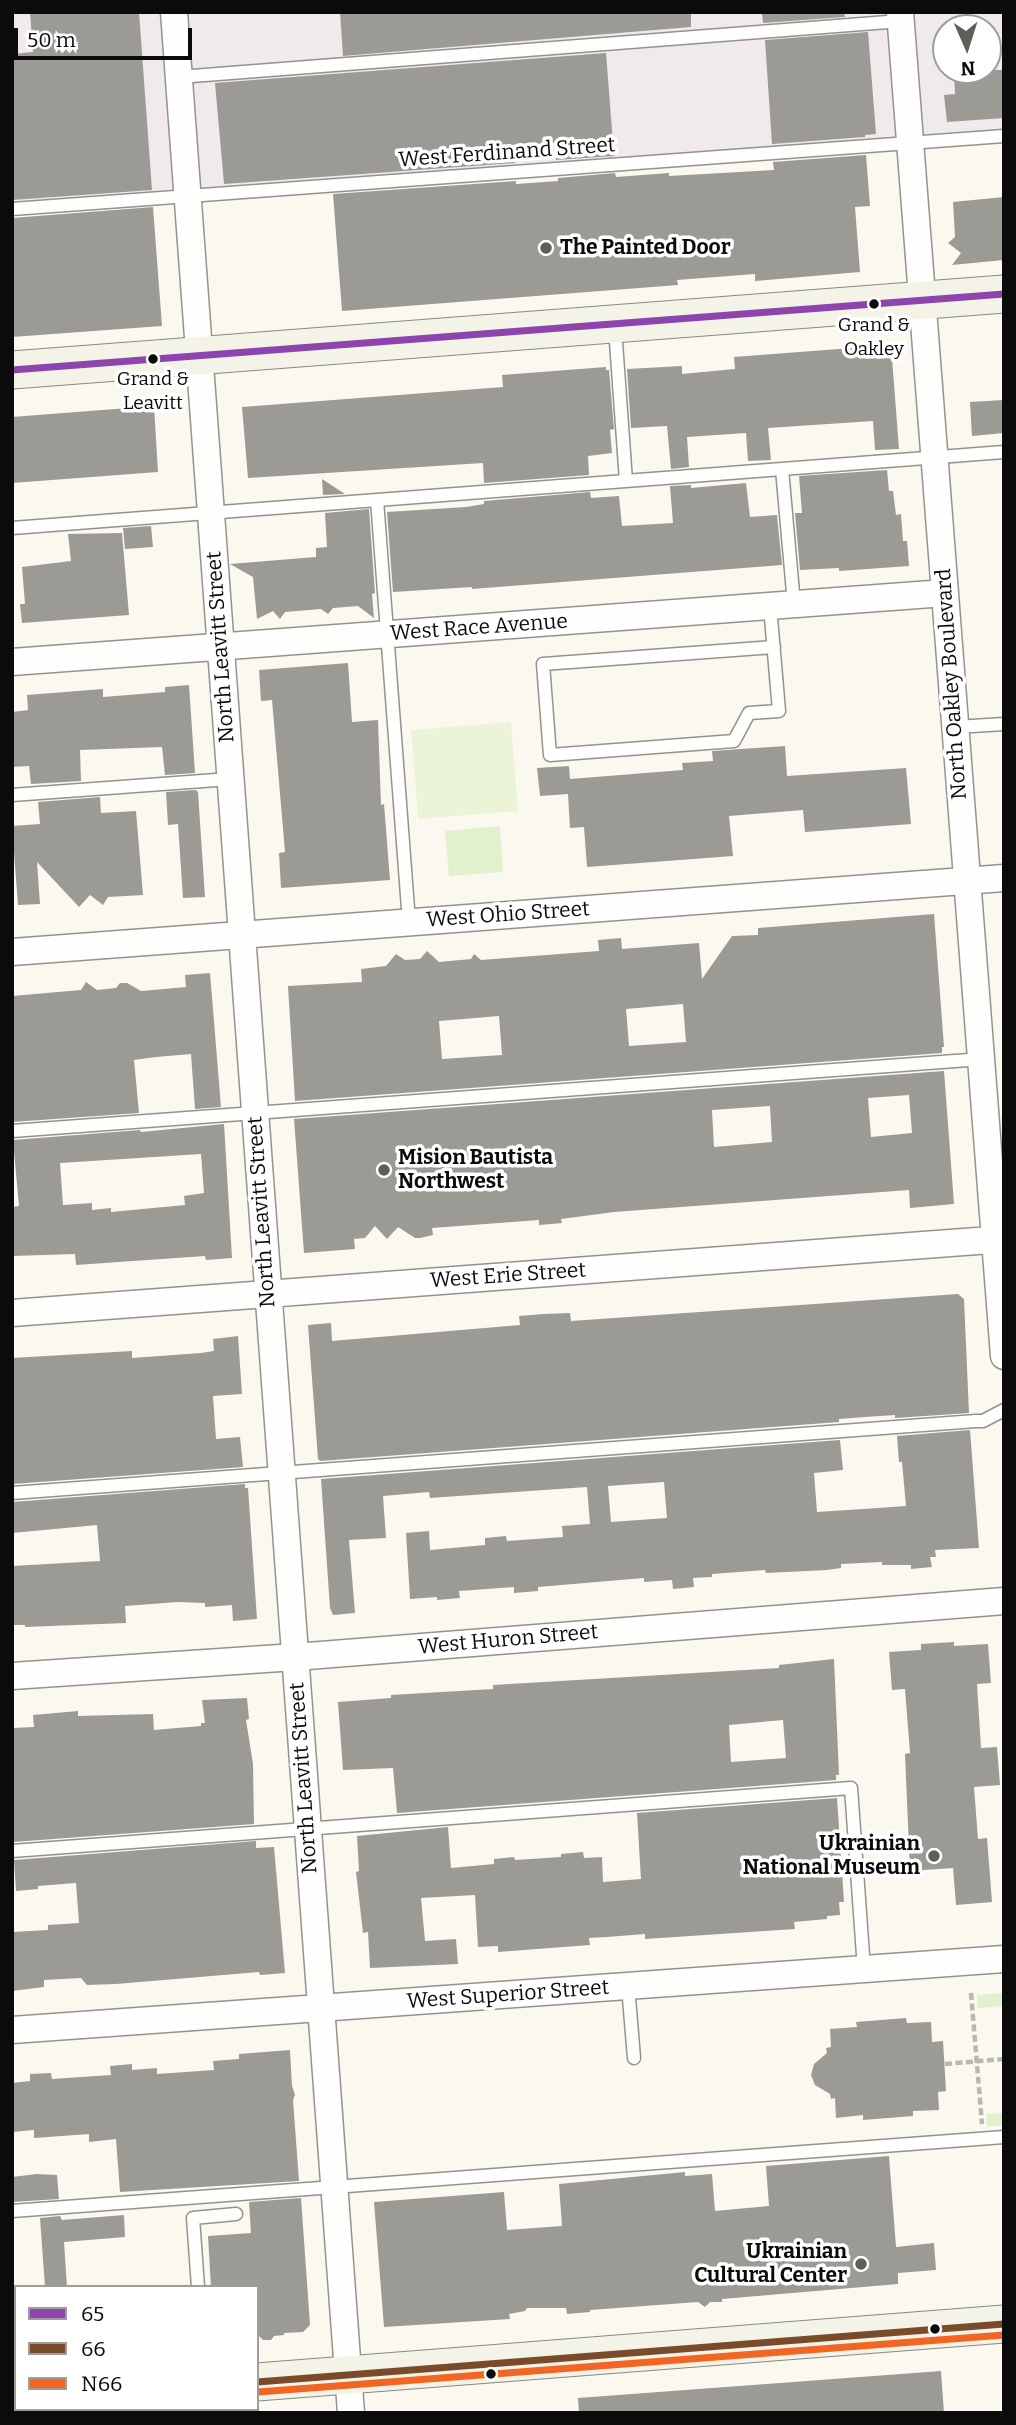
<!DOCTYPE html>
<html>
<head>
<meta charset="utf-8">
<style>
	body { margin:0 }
	#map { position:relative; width:1016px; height:2425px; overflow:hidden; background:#faf8ef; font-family:Bitter,serif }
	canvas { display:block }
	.frame { position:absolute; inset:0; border:14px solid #0b0b0b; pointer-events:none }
	.legend { position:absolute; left:14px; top:2285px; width:245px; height:126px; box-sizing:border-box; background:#fff; border:2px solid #9d9d9d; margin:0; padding:9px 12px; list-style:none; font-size:21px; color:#0b0b0b }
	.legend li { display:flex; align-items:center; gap:14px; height:35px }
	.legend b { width:35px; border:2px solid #9d9d9d }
	.north { position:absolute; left:932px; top:14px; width:70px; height:70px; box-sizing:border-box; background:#fff; border:2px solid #9d9d9d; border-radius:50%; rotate:177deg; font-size:19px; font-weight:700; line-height:28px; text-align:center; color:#0b0b0b }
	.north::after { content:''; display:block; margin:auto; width:24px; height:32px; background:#5f5e5b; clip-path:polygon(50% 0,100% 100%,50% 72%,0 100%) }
	.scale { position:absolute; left:14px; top:28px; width:178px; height:32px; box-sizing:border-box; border:4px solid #0b0b0b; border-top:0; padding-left:9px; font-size:21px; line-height:24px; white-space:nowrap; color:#0b0b0b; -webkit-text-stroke:5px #fff; paint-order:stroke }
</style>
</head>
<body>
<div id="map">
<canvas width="1016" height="2425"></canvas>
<div class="frame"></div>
<ul class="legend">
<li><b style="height:9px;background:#8e44ad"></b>65</li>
<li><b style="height:9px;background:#7a4b2a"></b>66</li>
<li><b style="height:9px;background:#f26522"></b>N66</li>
</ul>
<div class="north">N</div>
<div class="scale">50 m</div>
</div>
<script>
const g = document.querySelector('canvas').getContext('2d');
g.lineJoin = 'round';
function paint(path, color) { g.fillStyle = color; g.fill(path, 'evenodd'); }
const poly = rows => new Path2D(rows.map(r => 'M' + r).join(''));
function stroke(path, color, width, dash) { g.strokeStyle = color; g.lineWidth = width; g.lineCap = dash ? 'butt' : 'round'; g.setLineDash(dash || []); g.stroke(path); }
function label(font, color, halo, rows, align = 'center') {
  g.font = font + ' Bitter,serif'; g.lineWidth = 7; g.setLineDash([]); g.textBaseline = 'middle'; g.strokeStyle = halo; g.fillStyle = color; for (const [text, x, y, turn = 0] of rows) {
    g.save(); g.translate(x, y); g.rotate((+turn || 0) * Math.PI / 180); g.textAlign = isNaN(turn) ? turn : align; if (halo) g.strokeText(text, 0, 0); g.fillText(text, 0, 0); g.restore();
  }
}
paint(poly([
	[12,12,1004,12,1004,133,12,211],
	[946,28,988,28,988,70,946,70]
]), '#f1eaed');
paint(poly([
	[500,826,503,872,449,876,445,831],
	[1004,1993,1004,2017,1003,2006,978,2008,977,1995],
	[1004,2113,1004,2125,987,2127,986,2114]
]), '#e2f0ce');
paint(poly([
	[511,722,518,811,418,819,411,730]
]), '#ecf4d8');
paint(poly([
	[30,12,139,12,152,190,12,200,12,54,33,52],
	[340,12,691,12,691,27,343,56],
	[762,12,844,12,845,17,763,23],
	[868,32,876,134,865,135,865,137,772,144,765,40],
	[606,53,614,156,556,160,555,143,514,146,515,163,224,184,215,83],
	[954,70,1004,70,1004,118,947,122,944,95,955,94],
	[866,155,870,206,855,207,860,272,755,281,755,274,677,280,678,285,342,311,333,194,516,181,516,184,558,181,558,178,615,173,616,177,669,173,669,176,774,170,773,162],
	[1004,197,1004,260,952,265,961,253,948,243,955,237,953,202],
	[153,207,162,326,12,337,12,218],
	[891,345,899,449,875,450,873,421,768,428,771,460,748,461,746,433,687,437,689,467,671,469,667,426,631,428,627,369,682,366,682,374,735,369,734,357],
	[606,367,606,370,609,370,614,429,610,430,612,453,588,456,589,475,484,483,483,463,248,478,242,407,503,387,502,375],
	[1004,400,1004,433,972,436,970,402],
	[154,406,158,472,12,483,12,417],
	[887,470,889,491,893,491,896,515,901,514,903,541,907,541,909,566,839,571,839,568,800,570,795,513,802,513,799,476],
	[322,479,345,494,323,495],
	[746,483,750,517,777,515,782,565,472,589,472,587,393,592,387,512,466,507,484,504,484,501,590,492,591,498,619,496,622,526,673,523,670,486,691,485,691,488],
	[369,509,375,593,372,594,374,618,358,606,333,608,328,614,321,609,285,612,280,619,273,611,257,619,253,577,230,564,316,557,316,548,327,547,325,513],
	[151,526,153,547,125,549,123,528],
	[122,533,129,615,22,623,20,604,25,604,22,567,71,561,68,534],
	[348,663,352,722,378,720,381,805,384,804,390,880,281,888,279,853,285,852,272,700,261,701,259,670],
	[189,685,195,773,165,775,162,747,80,750,81,781,31,784,29,766,12,767,12,712,28,710,27,695,103,689,103,697,165,692,165,687],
	[785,746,787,776,906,768,911,824,805,832,803,810,729,816,733,856,587,867,584,827,570,828,568,794,540,796,537,768,569,766,570,779,683,770,682,763,713,761,712,751],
	[196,790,198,792,205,897,183,898,178,824,168,825,166,792],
	[100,797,101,813,136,811,143,895,108,897,103,905,90,895,79,907,37,862,40,904,18,905,12,826,40,824,38,802],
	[934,914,944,1047,942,1047,942,1053,295,1101,288,986,362,982,361,969,386,966,396,954,405,960,420,959,427,951,439,962,471,959,474,954,481,960,599,951,598,940,621,938,622,949,699,943,702,979,732,936,758,935,758,928],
	[683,1004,686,1042,629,1046,626,1009],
	[499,1016,502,1055,442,1059,439,1021],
	[210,973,221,1107,195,1109,191,1054,156,1057,134,1060,139,1113,12,1122,12,996,81,990,86,982,97,990,116,988,120,983,127,983,141,991,186,987,185,975],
	[944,1071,954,1204,910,1208,909,1190,614,1212,561,1219,562,1223,539,1225,539,1220,432,1228,433,1235,420,1238,415,1238,398,1227,387,1239,375,1226,365,1238,354,1239,355,1249,304,1253,294,1119],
	[909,1095,912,1133,871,1137,868,1098],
	[770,1106,772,1142,714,1147,712,1110],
	[224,1124,232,1258,206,1260,205,1256,76,1265,75,1254,12,1256,12,1207,19,1206,13,1140,140,1130,141,1132],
	[201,1154,204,1193,184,1196,185,1205,111,1212,111,1208,92,1210,92,1203,63,1205,60,1163],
	[958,1294,964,1299,969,1413,895,1418,895,1415,865,1417,839,1419,839,1422,320,1461,318,1459,308,1325,331,1323,332,1341,520,1325,519,1316,544,1314,570,1313,571,1321],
	[238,1336,242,1394,213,1396,216,1439,240,1437,243,1467,12,1484,12,1358,132,1351,132,1358,201,1353,214,1351,213,1339],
	[970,1430,979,1548,935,1550,936,1557,930,1557,932,1567,911,1569,911,1565,882,1565,882,1562,841,1564,841,1568,827,1570,766,1573,765,1570,712,1574,712,1577,693,1578,694,1587,673,1589,672,1580,644,1582,644,1578,538,1587,538,1591,514,1593,514,1587,459,1591,460,1598,437,1600,437,1597,410,1599,406,1533,429,1531,430,1550,485,1545,485,1538,506,1536,507,1541,563,1537,562,1526,590,1524,587,1487,430,1498,429,1492,383,1496,386,1538,349,1540,355,1613,333,1615,330,1608,321,1479,840,1440,843,1470,814,1473,817,1512,878,1508,906,1506,902,1462,899,1462,897,1436],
	[664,1482,667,1518,611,1522,608,1486],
	[245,1484,245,1488,248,1488,257,1619,233,1621,232,1605,205,1607,205,1603,178,1602,125,1606,126,1623,25,1627,25,1625,12,1625,12,1566,100,1561,97,1525,12,1533,12,1502],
	[954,1642,954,1646,988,1644,991,1683,977,1684,981,1748,997,1747,1000,1785,974,1787,978,1839,987,1838,992,1902,956,1905,953,1868,910,1871,905,1754,910,1753,905,1689,892,1690,889,1652,921,1650,921,1644],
	[834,1659,839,1775,836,1775,836,1780,397,1813,393,1768,343,1770,338,1702,391,1698,391,1695,493,1689,493,1685,779,1668,779,1665],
	[783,1720,786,1758,731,1762,729,1725],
	[247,1698,249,1719,246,1720,253,1764,254,1824,13,1842,12,1728,34,1727,33,1715,78,1711,78,1716,153,1714,154,1730,201,1726,201,1723,205,1723,202,1700],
	[837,1798,844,1902,839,1902,840,1915,827,1916,827,1919,794,1922,795,1929,645,1939,645,1934,607,1937,589,1938,590,1945,498,1952,498,1946,478,1947,475,1895,421,1898,425,1941,456,1939,458,1964,370,1968,368,1932,363,1933,356,1872,359,1871,357,1836,448,1827,451,1868,494,1864,494,1859,514,1857,515,1860,561,1857,561,1854,583,1852,584,1858,602,1857,603,1882,641,1879,637,1813],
	[256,1841,256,1848,274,1847,285,1973,260,1975,259,1972,116,1984,87,1985,81,1978,44,1980,44,1987,12,1991,12,1932,48,1930,48,1925,79,1923,76,1883,38,1886,38,1889,16,1891,14,1860],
	[906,2018,907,2023,931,2022,932,2042,943,2041,946,2091,938,2092,939,2110,913,2111,913,2116,863,2120,863,2115,836,2118,835,2098,831,2099,830,2094,815,2085,811,2075,814,2064,827,2053,826,2048,831,2047,830,2029,857,2027,856,2022],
	[290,2050,292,2086,295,2095,293,2100,299,2181,120,2192,116,2139,89,2142,89,2134,34,2138,34,2130,12,2132,12,2083,30,2081,30,2074,51,2073,52,2079,111,2075,110,2066,132,2064,132,2070,157,2068,157,2074,214,2070,213,2061,239,2059,239,2054],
	[889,2156,896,2247,934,2243,936,2270,898,2273,898,2284,722,2299,722,2302,710,2302,705,2307,698,2302,590,2310,590,2312,567,2314,566,2308,527,2308,525,2311,509,2314,510,2319,384,2327,374,2202,504,2192,507,2230,562,2226,559,2184,685,2172,685,2176,712,2174,715,2211,769,2206,766,2166],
	[37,2174,57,2175,59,2199,13,2202,12,2177],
	[301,2198,310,2325,303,2332,284,2333,284,2335,274,2336,271,2340,263,2340,257,2334,257,2287,211,2287,208,2236,251,2233,249,2202],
	[124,2215,125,2237,64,2242,67,2287,45,2287,40,2218,60,2216,62,2220],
	[941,2371,944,2413,579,2413,578,2398]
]), '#9c9a95');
const lane = poly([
	[179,77,901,21],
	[12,209,1004,136],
	[615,328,626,481],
	[782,469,794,604],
	[377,500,409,922],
	[12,528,1004,452],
	[770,606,779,711,749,713,734,741,550,755,543,664,774,647],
	[956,727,1004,724],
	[12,795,230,779],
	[12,1131,982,1059],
	[12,1493,976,1421,983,1421,1004,1410],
	[12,1851,851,1788,864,1969],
	[628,1986,634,2058],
	[12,2211,1004,2137],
	[198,2287,193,2218,236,2214]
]);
const street = poly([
	[174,12,351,2413],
	[900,12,1004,1356],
	[12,662,945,593],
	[12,952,1004,878],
	[12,1313,1004,1239],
	[12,1676,295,1657,1004,1601],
	[12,2030,1004,1959]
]);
const secondary = poly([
	[12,370,1004,294],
	[257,2382,1004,2324],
	[12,2399,16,2399]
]);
stroke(lane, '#93928e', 15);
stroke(street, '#93928e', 29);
stroke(secondary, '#898884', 39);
stroke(poly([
	[971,1993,982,2124],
	[945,2064,1004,2059]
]), '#b7b7b5', 4.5, [7, 3.5]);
stroke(lane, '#fefefd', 12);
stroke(street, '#fefefd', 26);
stroke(secondary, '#f4f3e8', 37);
stroke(poly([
	[12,370,1004,294]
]), '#8e44ad', 7);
stroke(poly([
	[257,2382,1004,2324]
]), '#7a4b2a', 7);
stroke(poly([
	[258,2392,1004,2335]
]), '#f26522', 7);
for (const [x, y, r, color] of [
	[546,248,7,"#5f5e5b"],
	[874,304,6,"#0b0b0b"],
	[153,359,6,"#0b0b0b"],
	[384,1170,7,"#5f5e5b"],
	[934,1856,7,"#5f5e5b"],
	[861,2264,7,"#5f5e5b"],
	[935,2329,6,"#0b0b0b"],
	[491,2374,6,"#0b0b0b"]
]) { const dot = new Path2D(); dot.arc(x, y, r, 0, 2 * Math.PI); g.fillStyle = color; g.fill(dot); stroke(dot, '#fff', 2.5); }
label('19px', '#0b0b0b', '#fff', [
	["Grand &",874,326],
	["Oakley",874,350],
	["Grand &",153,380],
	["Leavitt",153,404]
]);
label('21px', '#0b0b0b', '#fff', [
	["West Ferdinand Street",507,153,-4],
	["West Race Avenue",479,628,-4],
	["North Leavitt Street",221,647,-94],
	["North Oakley Boulevard",952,684,-94],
	["West Ohio Street",508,915,-4],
	["North Leavitt Street",262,1212,-94],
	["West Erie Street",508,1276,-4],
	["West Huron Street",508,1640,-5],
	["North Leavitt Street",304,1778,-94],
	["West Superior Street",508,1995,-4]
]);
label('bold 21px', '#0b0b0b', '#fff', [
	["The Painted Door",560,248],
	["Mision Bautista",398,1158],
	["Northwest",398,1182],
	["Ukrainian",920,1844,"right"],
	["National Museum",920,1868,"right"],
	["Ukrainian",847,2252,"right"],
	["Cultural Center",847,2276,"right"]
], 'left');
</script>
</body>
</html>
